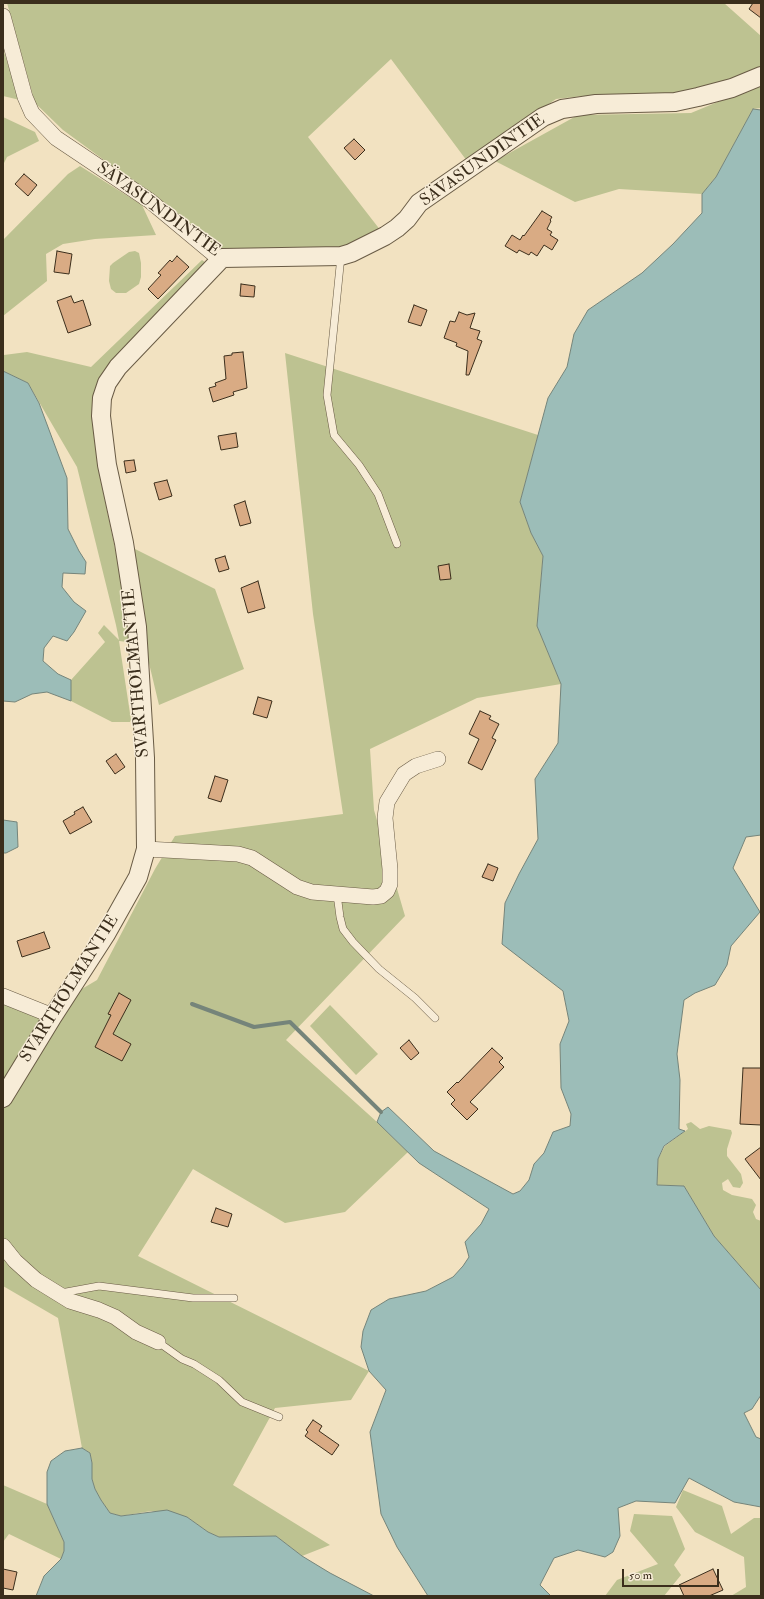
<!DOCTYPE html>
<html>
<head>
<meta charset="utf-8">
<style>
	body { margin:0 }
	#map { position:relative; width:764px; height:1599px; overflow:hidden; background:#f2e2c1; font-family:"IM FELL Double Pica",serif }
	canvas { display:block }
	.frame { position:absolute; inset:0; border:4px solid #3b2e1c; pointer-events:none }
	.scale { position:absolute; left:622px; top:1569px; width:97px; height:18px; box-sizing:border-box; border:2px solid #3b2e1c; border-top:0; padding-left:5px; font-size:12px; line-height:14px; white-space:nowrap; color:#3b2e1c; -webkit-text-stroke:3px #f7ecd7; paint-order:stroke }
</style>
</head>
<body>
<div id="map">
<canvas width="764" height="1599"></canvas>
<div class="frame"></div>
<div class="scale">50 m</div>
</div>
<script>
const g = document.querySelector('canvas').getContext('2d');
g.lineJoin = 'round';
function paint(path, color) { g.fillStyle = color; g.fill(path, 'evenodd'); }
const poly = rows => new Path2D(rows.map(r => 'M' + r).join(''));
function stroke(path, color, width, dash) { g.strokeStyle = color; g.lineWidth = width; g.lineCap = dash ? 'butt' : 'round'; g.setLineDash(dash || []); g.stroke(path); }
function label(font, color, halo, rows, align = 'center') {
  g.font = font + ' "IM FELL Double Pica",serif'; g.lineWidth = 3; g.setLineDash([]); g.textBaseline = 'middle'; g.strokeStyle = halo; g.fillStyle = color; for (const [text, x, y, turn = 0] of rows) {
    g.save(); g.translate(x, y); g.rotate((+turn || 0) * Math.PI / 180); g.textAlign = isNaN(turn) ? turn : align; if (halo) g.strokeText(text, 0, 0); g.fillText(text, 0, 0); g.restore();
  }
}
paint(poly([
	[7,3,724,3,761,36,761,67,735,80,680,96,583,96,556,99,467,161,391,59,308,137,381,231,340,250,213,254,208,239,191,224,63,130,35,103],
	[3,49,20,100,3,96],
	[761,84,761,108,753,109,716,177,702,194,619,189,575,202,495,161,578,115,691,113],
	[3,117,35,132,39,141,7,157,3,165],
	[80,166,142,205,156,235,95,239,63,244,46,254,47,281,3,316,3,240,68,174],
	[135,251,139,253,141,263,141,277,139,284,126,293,116,293,111,289,109,281,110,266,113,263,129,252],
	[202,260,212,267,114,365,92,397,98,468,135,643,119,641,131,720,130,722,112,722,71,701,71,680,105,642,98,633,104,625,119,640,116,625,77,467,28,383,3,371,4,355,27,352,91,367],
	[285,353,538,435,520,502,531,533,543,556,537,626,561,684,477,698,370,749,374,810,405,916,286,1040,377,1122,408,1152,345,1212,285,1223,193,1169,138,1256,369,1371,351,1400,275,1408,233,1485,330,1545,302,1556,276,1536,219,1537,208,1532,187,1517,151,1511,121,1516,110,1513,101,1500,95,1489,92,1479,92,1463,90,1453,82,1448,58,1318,3,1286,3,1003,38,1015,97,980,155,869,175,836,343,814,313,614],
	[133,548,215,589,244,669,159,705,148,659],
	[330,1005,378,1054,356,1075,310,1026],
	[691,1122,700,1129,709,1126,731,1130,732,1133,727,1149,727,1156,741,1174,743,1183,740,1188,733,1187,728,1179,722,1183,723,1190,732,1195,752,1199,756,1205,753,1212,756,1219,761,1221,761,1290,714,1236,684,1186,657,1185,658,1159,665,1146,688,1129,686,1124],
	[3,1485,47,1504,64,1542,64,1551,61,1559,9,1534,3,1542],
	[683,1490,722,1506,731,1534,754,1518,761,1518,761,1596,731,1596,746,1587,744,1557,695,1532,676,1507],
	[634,1514,672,1516,685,1549,674,1565,681,1575,664,1596,605,1596,617,1580,658,1564,630,1531]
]), '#bdc291');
const water = poly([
	[753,109,761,110,761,835,746,837,733,868,760,912,731,946,727,965,715,985,695,993,684,1000,677,1054,680,1080,679,1129,685,1131,664,1146,658,1159,657,1185,684,1186,714,1236,761,1290,761,1395,752,1409,744,1413,756,1437,761,1439,761,1507,734,1502,689,1478,675,1503,636,1501,618,1508,620,1536,613,1552,605,1557,578,1550,554,1558,540,1585,551,1596,428,1596,397,1547,381,1514,370,1432,386,1390,369,1371,361,1347,363,1331,371,1310,389,1299,426,1291,453,1277,463,1266,469,1257,465,1242,481,1224,489,1209,419,1163,377,1122,381,1112,388,1107,434,1151,513,1194,520,1191,529,1180,534,1164,544,1153,553,1132,570,1126,571,1114,561,1088,560,1044,569,1021,563,991,502,944,505,903,519,874,538,839,535,779,558,743,561,684,537,626,543,556,531,533,520,502,548,398,567,367,574,334,588,310,642,273,673,244,702,213,702,194,716,177,753,109],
	[3,371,28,383,39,403,67,478,68,529,79,551,86,562,85,574,63,573,62,587,74,602,86,611,74,632,67,641,53,636,44,648,43,661,58,674,71,680,71,701,47,692,32,694,15,702,3,701,3,371],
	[3,820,17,822,18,847,6,853,3,853,3,820],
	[82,1448,90,1453,92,1463,92,1479,95,1489,101,1500,110,1513,121,1516,167,1510,187,1517,208,1532,219,1537,276,1536,302,1556,330,1573,374,1596,36,1596,44,1576,61,1559,64,1551,64,1542,47,1504,47,1472,51,1461,65,1451,82,1448]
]);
paint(water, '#9cbdb8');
stroke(water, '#75847a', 1);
stroke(poly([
	[192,1004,254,1027,290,1022,381,1112]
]), '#75847a', 4);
const building = poly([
	[753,3,761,3,761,18,749,9,753,3],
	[354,139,365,150,355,160,344,148,354,139],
	[24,174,37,185,28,196,15,184,24,174],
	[542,211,552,217,550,220,551,221,547,229,552,232,550,235,558,240,552,250,544,245,537,256,531,252,529,255,519,250,517,253,505,246,512,235,520,240,523,235,524,236,542,211],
	[57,251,72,254,69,274,54,272,57,251],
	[177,256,189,267,158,299,148,289,161,275,158,273,170,260,172,262,177,256],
	[241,284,255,286,254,297,240,296,241,284],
	[71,296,74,303,83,300,91,325,68,333,57,301,71,296],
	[414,305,427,310,421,326,408,322,414,305],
	[459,312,467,315,475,313,470,328,480,331,477,339,482,341,469,375,466,375,468,351,456,346,457,343,444,338,450,321,455,322,459,312],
	[243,352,247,388,233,392,234,395,213,402,209,388,216,386,215,383,226,379,224,356,232,355,232,353,243,352],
	[236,433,238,447,221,450,218,436,236,433],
	[134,460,136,471,126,473,124,461,134,460],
	[167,480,172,496,159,500,154,483,167,480],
	[245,501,251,523,240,526,234,505,245,501],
	[225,556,229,569,219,572,215,559,225,556],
	[449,564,451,579,440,580,438,566,449,564],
	[258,581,265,608,248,613,241,588,258,581],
	[258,697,272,701,267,718,253,714,258,697],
	[480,711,491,716,489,719,499,724,492,738,496,740,482,770,468,763,479,739,469,734,480,711],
	[116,754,125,767,115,774,106,761,116,754],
	[215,776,228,780,221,802,208,798,215,776],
	[83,807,92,822,70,834,63,821,75,814,74,812,83,807],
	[488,864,498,868,493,881,482,877,488,864],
	[44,932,50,948,22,957,17,941,44,932],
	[119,993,131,1000,113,1034,131,1044,122,1061,95,1047,111,1015,108,1014,119,993],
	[409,1040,419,1053,411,1060,400,1048,409,1040],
	[492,1048,503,1058,499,1062,504,1067,470,1102,478,1109,467,1120,451,1104,455,1100,447,1092,457,1082,458,1083,492,1048],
	[743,1068,761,1068,761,1125,740,1124,743,1068],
	[761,1147,761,1180,745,1159,761,1147],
	[216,1208,232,1214,228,1227,211,1222,216,1208],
	[313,1420,322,1426,319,1431,339,1445,332,1455,305,1436,308,1432,306,1430,313,1420],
	[3,1569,17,1572,13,1590,3,1588,3,1569],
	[713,1569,723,1590,709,1596,684,1596,679,1585,713,1569]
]);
paint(building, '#d9ab84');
stroke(building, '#3b2e1c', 1);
const service = poly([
	[341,256,327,395,334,435,359,465,378,494,397,544],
	[337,894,340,917,343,929,353,942,379,969,415,998,435,1018],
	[61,1293,99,1286,193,1298,234,1298],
	[158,1342,182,1359,194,1364,219,1380,242,1402,279,1417]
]);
const minor = poly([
	[3,16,25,97,32,113,56,138,150,201,216,256,222,258],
	[146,849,238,854,252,858,297,887,312,892,373,897,381,896,387,891,390,884,390,869,385,818,387,802,404,774,416,766,438,759],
	[3,996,53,1016],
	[3,1246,15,1261,36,1280,70,1301,99,1310,115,1317,136,1332,158,1342]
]);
const tertiary = poly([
	[3,1098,53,1016,106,934,138,877,146,849,145,758,137,627,124,543,107,465,101,416,102,398,107,383,118,367,222,258,341,256,351,253,385,236,397,228,407,219,419,203,543,117,562,109,596,104,675,102,698,97,732,88,761,76]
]);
stroke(service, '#695b45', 8);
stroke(minor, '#695b45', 16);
stroke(tertiary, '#695b45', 20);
stroke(service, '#f7ecd7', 7);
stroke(minor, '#f7ecd7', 15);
stroke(tertiary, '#f7ecd7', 18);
label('17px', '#3b2e1c', '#f7ecd7', [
	["SÄVASUNDINTIE",483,161,-35],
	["SÄVASUNDINTIE",158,210,36],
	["SVARTHOLMANTIE",137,673,-95],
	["SVARTHOLMANTIE",70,989,-58]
]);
</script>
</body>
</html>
